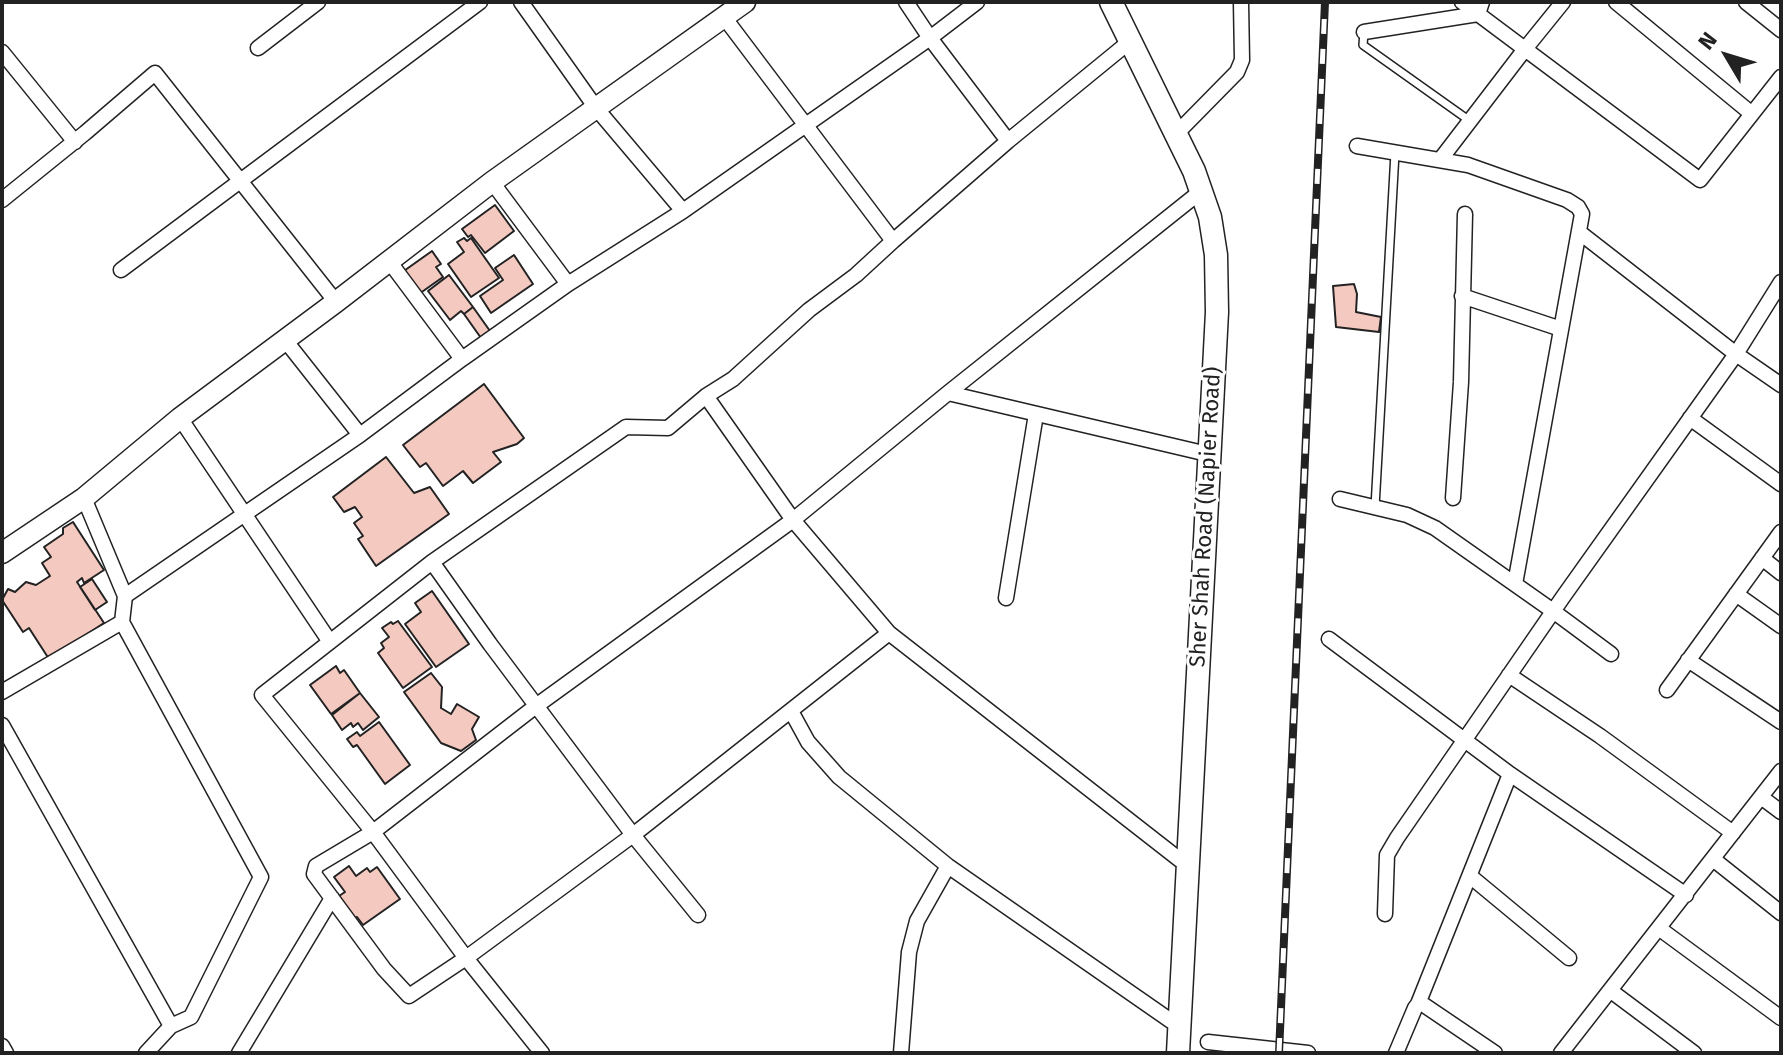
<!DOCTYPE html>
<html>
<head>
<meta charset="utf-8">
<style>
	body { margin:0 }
	#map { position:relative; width:1783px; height:1055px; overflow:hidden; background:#fff; font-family:"Fira Sans",sans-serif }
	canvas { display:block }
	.frame { position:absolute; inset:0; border:4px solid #222; pointer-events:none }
	.north { position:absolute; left:1687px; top:16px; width:80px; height:80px; -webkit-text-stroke:6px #fff; paint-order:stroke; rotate:308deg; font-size:22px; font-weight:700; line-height:32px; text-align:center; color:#222 }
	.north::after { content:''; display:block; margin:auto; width:28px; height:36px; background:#222; clip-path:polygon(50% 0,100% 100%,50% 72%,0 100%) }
</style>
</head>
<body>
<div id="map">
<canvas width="1783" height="1055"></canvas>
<div class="frame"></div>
<div class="north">N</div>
</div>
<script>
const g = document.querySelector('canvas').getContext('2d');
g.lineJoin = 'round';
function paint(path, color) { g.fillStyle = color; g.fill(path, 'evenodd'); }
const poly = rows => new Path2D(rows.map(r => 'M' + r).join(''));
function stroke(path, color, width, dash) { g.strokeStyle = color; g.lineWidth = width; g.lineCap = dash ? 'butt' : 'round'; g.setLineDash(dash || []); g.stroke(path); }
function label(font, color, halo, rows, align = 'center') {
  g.font = font + ' "Fira Sans",sans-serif'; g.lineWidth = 6; g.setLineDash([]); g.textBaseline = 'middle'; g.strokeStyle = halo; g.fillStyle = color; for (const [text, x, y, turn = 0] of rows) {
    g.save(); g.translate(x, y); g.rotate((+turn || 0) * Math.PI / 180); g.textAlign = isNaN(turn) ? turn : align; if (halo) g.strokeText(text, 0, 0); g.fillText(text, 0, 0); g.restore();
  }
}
const building = poly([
	[495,205,514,231,485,253,471,235,468,237,462,229,495,205],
	[464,238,467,241,471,238,499,278,471,297,448,264,464,252,457,242,464,238],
	[432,251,441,264,436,267,443,277,419,294,401,273,432,251],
	[514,255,533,284,491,313,480,296,503,280,495,268,514,255],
	[449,275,473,307,464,314,461,311,450,320,428,291,449,275],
	[1354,284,1357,294,1356,312,1381,317,1379,332,1336,327,1333,286,1354,284],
	[473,307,490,331,481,338,464,314,473,307],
	[484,384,524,438,517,444,493,452,501,462,473,483,463,471,443,486,426,463,420,467,403,445,484,384],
	[386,457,414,493,430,487,449,514,376,566,358,539,363,536,354,523,362,517,355,507,344,512,333,497,386,457],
	[73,522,104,570,84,583,82,578,77,582,104,623,49,659,29,628,23,632,2,600,8,589,15,592,26,582,36,585,50,576,42,563,51,557,44,547,63,534,63,528,73,522],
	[92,579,107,602,95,610,80,587,92,579],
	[432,591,469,644,436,667,405,624,421,612,415,603,432,591],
	[398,621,432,667,403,688,378,653,384,648,381,643,389,637,382,628,391,622,393,624,398,621],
	[336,666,340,673,344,670,360,693,331,714,310,685,336,666],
	[431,673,442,687,441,708,451,714,457,704,479,717,472,729,476,740,461,751,441,743,404,692,431,673],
	[360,693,379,717,363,730,358,723,353,727,351,723,342,730,332,715,360,693],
	[379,722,410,765,385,784,357,745,353,747,347,739,357,732,360,736,379,722],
	[349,866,356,876,367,868,370,872,377,867,400,899,363,925,357,917,355,918,339,896,345,892,334,877,349,866]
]);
paint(building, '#f3c9c0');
stroke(building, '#222', 2);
const service = poly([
	[1364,32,1363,45,1470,121],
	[1375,507,1395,153]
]);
const minor = poly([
	[521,2,596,108,683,211],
	[906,2,930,38,1008,141],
	[1462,2,1700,180,1781,77],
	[1616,2,1752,114],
	[1746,2,1781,30],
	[724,17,893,241],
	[1364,32,1478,14,1482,2],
	[258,48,318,2],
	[2,52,75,142],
	[1176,134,1237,72,1242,60,1241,2],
	[1357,146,1468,165,1567,200,1578,207,1582,214,1515,584],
	[1440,160,1525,49,1563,2],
	[492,182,568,284],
	[2,200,85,133,155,73,336,302],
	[1579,232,1736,354,1781,385],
	[389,261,462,359],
	[121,270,480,2],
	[1462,296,1561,329],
	[285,340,360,435],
	[948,393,1199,452],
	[706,396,793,520,889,633,1180,860],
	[180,418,330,642],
	[1690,418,1781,484],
	[84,498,125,596,122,622,261,877,191,1017,171,1026,146,1053],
	[1453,498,1461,382,1465,214],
	[1340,499,1407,515,1435,528,1553,611,1611,654],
	[1762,558,1781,573],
	[432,562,490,644,633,835,698,915],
	[1736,594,1781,626],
	[125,596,360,435,462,359,568,284,683,211,930,38,977,2],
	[1006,598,1036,414],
	[889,633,633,835,466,958,409,996,384,969,314,874,316,866,373,832,536,706,793,520,948,393,1195,196],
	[1329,639,1510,774,1686,895],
	[1688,660,1781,722],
	[1509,675,1600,736,1733,833],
	[1667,690,1781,532],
	[2,692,122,622],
	[791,711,808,742,839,777,948,866,1171,1021],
	[2,725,171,1026],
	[1761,797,1781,812],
	[1713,859,1781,913],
	[1470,876,1569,958],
	[1385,914,1387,855,1397,838,1563,597,1736,354,1781,282],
	[1660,929,1781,1018],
	[1611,991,1694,1053],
	[1418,1004,1510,774],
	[1208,1042,1308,1053],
	[2,1046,6,1053],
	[239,1053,332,898],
	[542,1053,466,958,373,832,262,695,432,562,626,427,668,428,706,396,733,379,809,310,856,275,893,241,1008,141,1123,47],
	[901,1053,909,952,917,921,948,866],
	[1396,1053,1415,1008,1418,1004,1424,1005,1495,1053],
	[1561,1053,1781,771]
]);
const secondary = poly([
	[2,553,84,498,180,418,336,302,492,182,745,2]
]);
const primary = poly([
	[1111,2,1194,171,1210,217,1216,255,1217,312,1178,1053]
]);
stroke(service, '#222', 10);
stroke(minor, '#222', 17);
stroke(secondary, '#222', 23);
stroke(primary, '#222', 25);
stroke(service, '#fff', 7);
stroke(minor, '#fff', 14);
stroke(secondary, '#fff', 20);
stroke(primary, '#fff', 22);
const rail = poly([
	[1279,1053,1325,2]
]);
stroke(rail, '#222', 8);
stroke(rail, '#fff', 5, [15]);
label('22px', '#222', '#fff', [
	["Sher Shah Road (Napier Road)",1206,517,-87]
]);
</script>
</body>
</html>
